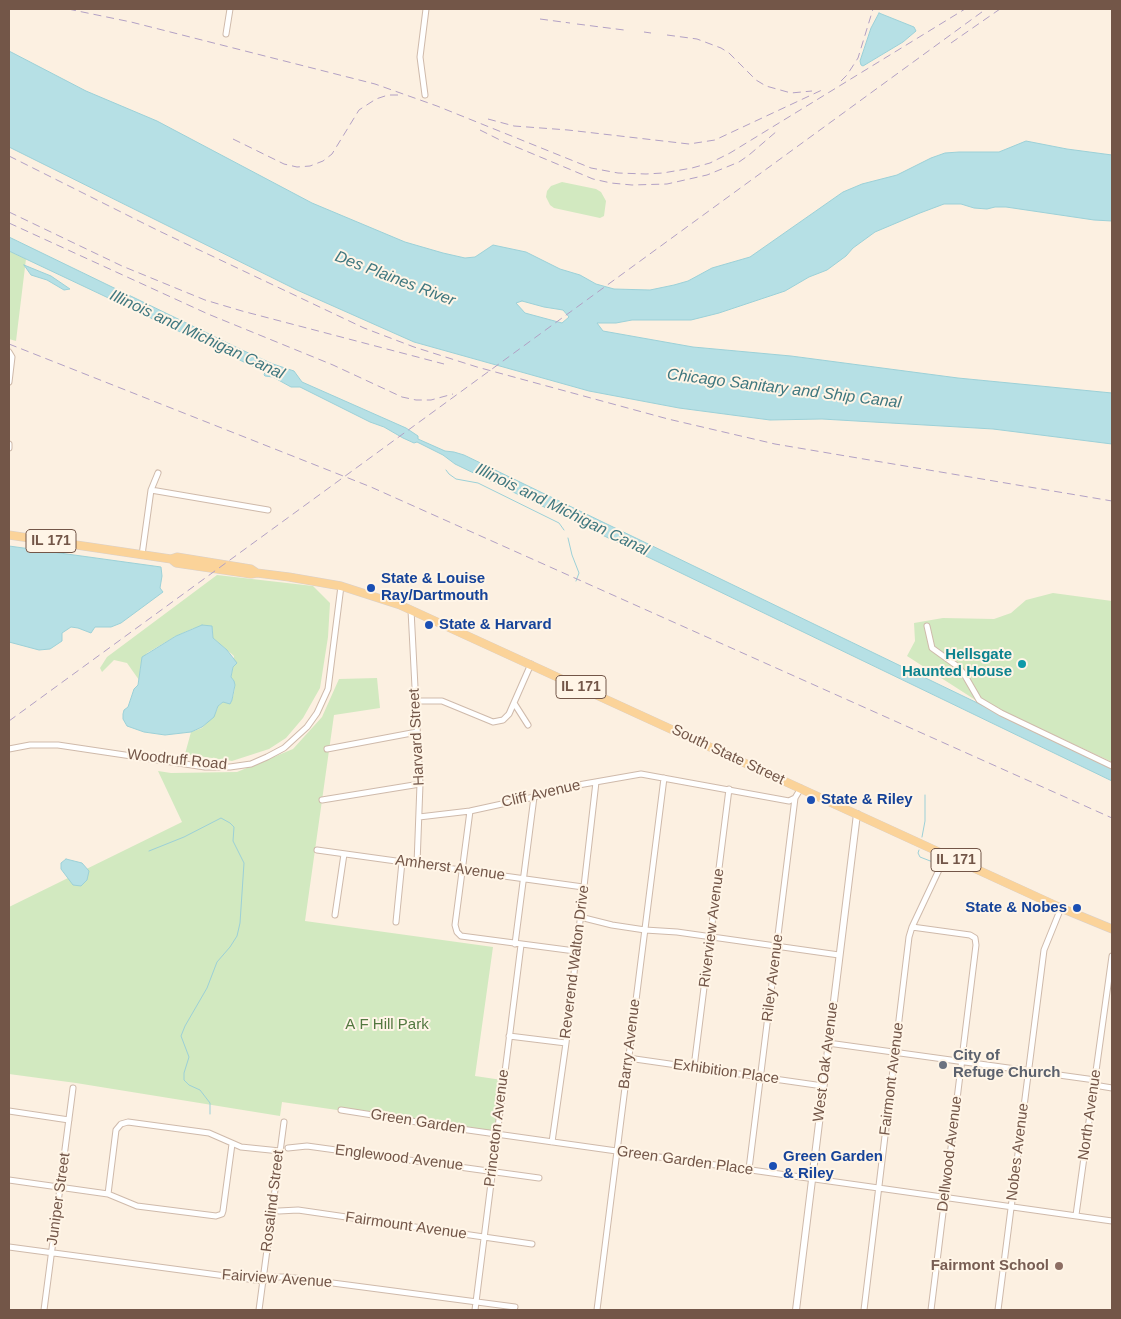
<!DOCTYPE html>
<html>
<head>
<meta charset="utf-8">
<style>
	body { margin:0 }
	#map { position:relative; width:1121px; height:1319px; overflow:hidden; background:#fcf0e1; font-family:Arial,sans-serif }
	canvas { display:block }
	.frame { position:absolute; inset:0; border:10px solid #735648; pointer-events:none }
</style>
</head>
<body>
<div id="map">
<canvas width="1121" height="1319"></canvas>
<div class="frame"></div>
</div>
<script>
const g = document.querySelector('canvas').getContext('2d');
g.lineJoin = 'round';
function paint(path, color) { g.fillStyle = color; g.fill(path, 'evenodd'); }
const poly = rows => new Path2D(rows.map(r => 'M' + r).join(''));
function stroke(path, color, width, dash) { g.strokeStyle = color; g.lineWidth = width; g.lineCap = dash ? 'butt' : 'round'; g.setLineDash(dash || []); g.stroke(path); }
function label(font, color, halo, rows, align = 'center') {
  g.font = font + ' Arial,sans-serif'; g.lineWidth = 4; g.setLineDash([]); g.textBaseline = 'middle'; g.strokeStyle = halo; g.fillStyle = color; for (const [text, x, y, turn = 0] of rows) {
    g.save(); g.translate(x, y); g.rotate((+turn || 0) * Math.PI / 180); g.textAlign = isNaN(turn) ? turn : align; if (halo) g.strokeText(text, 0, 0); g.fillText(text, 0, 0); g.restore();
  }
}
paint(poly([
	[562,182,596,189,601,192,606,201,604,216,600,218,554,208,550,205,546,197,547,191,551,186],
	[9,251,26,259,16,341,9,339],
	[217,575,313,586,330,603,328,637,320,688,303,718,286,738,269,749,232,761,185,754,191,732,202,728,217,710,218,706,223,702,232,700,234,693,235,685,231,677,233,667,234,656,213,638,213,630,194,628,176,636,147,653,141,664,139,680,127,663,114,660,102,672,100,668,107,657],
	[1053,593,1112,601,1112,762,992,706,977,701,907,656,915,641,914,623,943,618,994,619,1011,613,1026,600],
	[377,678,380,708,334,715,305,921,493,947,475,1076,502,1080,495,1133,282,1102,280,1116,76,1083,9,1074,9,907,182,822,158,771,171,773,237,772,293,749,322,717,339,679]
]), '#d2e9c0');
const water = poly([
	[879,13,914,27,916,31,903,42,863,66,861,65,860,61,871,28,879,13],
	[9,51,86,91,157,121,312,203,405,242,443,253,465,258,475,257,493,245,526,252,560,269,580,275,596,284,614,289,650,290,674,285,688,281,712,268,750,257,843,192,862,184,897,175,931,158,945,153,959,152,999,152,1026,141,1067,149,1112,155,1112,221,1094,220,1006,207,995,207,987,209,974,208,961,204,944,204,920,213,875,232,853,248,846,256,827,270,809,277,785,291,719,313,691,320,632,320,616,323,597,323,603,331,693,347,791,356,958,378,1112,393,1112,444,993,429,822,419,770,420,679,408,589,391,414,342,297,290,9,147,9,51],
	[522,301,544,307,563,310,569,317,562,323,525,313,516,303,522,301],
	[9,237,242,350,273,364,294,371,302,382,406,428,418,436,418,439,445,451,454,452,464,455,1112,768,1112,781,455,464,443,455,417,442,414,443,403,438,384,427,370,422,300,387,291,387,273,377,265,376,264,375,265,372,9,251,9,237],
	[24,265,51,276,70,289,64,290,47,280,31,275,24,265],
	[9,546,161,567,162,576,160,588,163,592,121,623,111,627,95,627,91,633,78,628,71,627,62,633,62,641,50,649,39,650,9,642,9,546],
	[202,625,212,626,213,638,227,650,237,663,233,667,231,677,234,681,235,685,232,700,230,704,223,702,218,706,214,717,202,727,191,732,165,735,144,732,127,726,123,719,123,714,124,710,128,707,134,689,138,685,142,657,176,636,202,625],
	[66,859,82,863,89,871,87,880,81,886,73,885,61,869,61,863,66,859]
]);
paint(water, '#b6e0e5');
stroke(water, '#9cd0d7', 1);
stroke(poly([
	[446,470,449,474,456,479,478,483,559,523,564,530],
	[568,538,572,555,579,573,576,581],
	[922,837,925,821,925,795],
	[919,850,918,853,920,857,938,864],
	[149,851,184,837,221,818,230,823,234,827,233,841,244,863,240,923,237,936,230,947,217,962,207,988,185,1026,181,1036,189,1057,184,1073,184,1080,189,1085,200,1090,210,1103,210,1114]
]), '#9cd0d7', 1);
const minor = poly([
	[226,34,230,9],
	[425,95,420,57,426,9],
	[9,352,12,357,9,382],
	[9,444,9,448],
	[151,490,268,510],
	[142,555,151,490,158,473],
	[411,610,420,784,417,864],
	[927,626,932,648,957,666,964,674,979,700,1001,713,1112,766],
	[415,701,442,701,493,722,503,720,509,714,531,664],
	[514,703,528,725],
	[9,749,30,745,58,745,205,767,230,767,251,764,267,757,284,748,307,727,317,713,328,689,341,586],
	[327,749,417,732],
	[322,800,420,784],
	[470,811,455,925,457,932,461,936,575,951],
	[419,817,470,811,534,797,567,787,641,774,789,801,795,798],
	[317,850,583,887],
	[335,915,344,854],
	[580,917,612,925,645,930,677,932,839,955],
	[396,922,402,862],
	[912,927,970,935,975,938,976,945,931,1310],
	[515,944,534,797],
	[509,1036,566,1043],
	[828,1043,1095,1080],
	[628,1058,823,1086],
	[694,1067,729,789],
	[1094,1085,1112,1088],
	[341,1110,468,1130,1112,1221],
	[9,1111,69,1120],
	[552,1142,566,1043,596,782],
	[288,1148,307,1146,539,1178],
	[749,1169,795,798,801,788],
	[9,1180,108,1194,137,1206,216,1216,222,1214,223,1211,232,1144],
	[108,1194,116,1130,121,1124,128,1122,209,1133,241,1147,280,1151],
	[279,1211,298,1210,532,1244],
	[1076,1215,1112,956],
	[9,1247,263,1281,275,1277,287,1277,515,1307],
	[44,1310,73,1088],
	[259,1310,284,1122],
	[475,1310,521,945],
	[597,1310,664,778],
	[864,1310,909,937,912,927,946,855],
	[998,1310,1044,950,1061,908]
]);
const tertiary = poly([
	[796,1310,857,814]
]);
const primary = poly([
	[9,535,171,559,177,557,251,569,257,573],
	[171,559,176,563,251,574,257,573,289,577,341,586,400,605,1061,908,1112,929]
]);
stroke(minor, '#cfbaab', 7);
stroke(tertiary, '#cfbaab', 8);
stroke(primary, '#d8d0cc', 9);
stroke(minor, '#fff', 5);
stroke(tertiary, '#fff', 6);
stroke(primary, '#fbd399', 8);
stroke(poly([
	[68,9,131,22,375,84,437,106,591,168,618,173,646,174,663,173,692,168,710,163,730,153,965,9],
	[540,19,570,23],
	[577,24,624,30],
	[644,32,651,33],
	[667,35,697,39,721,48,729,53,756,80,766,86,791,93,812,91],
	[951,43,1000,9],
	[841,81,847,75,858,58,873,9],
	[488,119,514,126,568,130,689,144,715,140,822,90],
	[480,130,502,141,593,179,611,183,632,185,667,184,707,175,739,162,749,155,777,131],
	[233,139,284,164,297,167,310,166,323,161,332,154,359,110,376,99,388,95,399,95],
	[9,156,157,230,364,328,414,347,477,367,668,419,775,444,1112,501],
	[9,212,122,266,205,300,242,311,444,364],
	[9,223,208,314,333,365,402,397,416,400,431,400,453,394],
	[9,344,371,487,1112,818],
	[9,721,986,9]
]), '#b2a0c4', 1, [8, 5]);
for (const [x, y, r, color] of [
	[371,588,5,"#1a4fb4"],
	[429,625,5,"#1a4fb4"],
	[1022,664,5,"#0f9aa8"],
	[811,800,5,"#1a4fb4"],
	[1077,908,5,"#1a4fb4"],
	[943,1065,5,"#6b7280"],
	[773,1166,5,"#1a4fb4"],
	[1059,1266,5,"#8d6e63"]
]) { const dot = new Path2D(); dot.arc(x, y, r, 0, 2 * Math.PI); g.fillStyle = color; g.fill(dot); stroke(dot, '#fff5e7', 2); }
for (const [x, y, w] of [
	[51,541,50],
	[581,687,50],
	[956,860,50]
]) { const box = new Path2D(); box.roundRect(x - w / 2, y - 11.5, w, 23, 4); g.fillStyle = '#fff5e7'; g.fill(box); stroke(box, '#735648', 1); }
label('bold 14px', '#735648', null, [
	["IL 171",51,541],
	["IL 171",581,687],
	["IL 171",956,860]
]);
label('bold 15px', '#164399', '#fff5e7', [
	["State & Louise",381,579],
	["Ray/Dartmouth",381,596],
	["State & Harvard",439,625],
	["State & Riley",821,800],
	["State & Nobes",1067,908,"right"],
	["Green Garden",783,1157],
	["& Riley",783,1174]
], 'left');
label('bold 15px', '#0d838f', '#fff5e7', [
	["Hellsgate",1012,655],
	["Haunted House",1012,672]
], 'right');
label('15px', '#735648', '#fff5e7', [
	["Harvard Street",417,737,-93],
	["South State Street",728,755,25],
	["Woodruff Road",177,760,6],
	["Cliff Avenue",541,794,-13],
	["Amherst Avenue",450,868,8],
	["Riverview Avenue",712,928,-83],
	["Reverend Walton Drive",575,962,-83],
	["Riley Avenue",773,978,-83],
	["Barry Avenue",630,1044,-83],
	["West Oak Avenue",826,1062,-83],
	["Exhibition Place",726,1072,8],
	["Fairmont Avenue",892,1079,-83],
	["North Avenue",1090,1115,-82],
	["Green Garden",418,1122,9],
	["Princeton Avenue",497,1128,-83],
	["Nobes Avenue",1018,1152,-83],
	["Dellwood Avenue",950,1154,-83],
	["Englewood Avenue",399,1158,7],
	["Green Garden Place",685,1161,8],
	["Juniper Street",59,1199,-82],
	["Rosalind Street",273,1201,-83],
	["Fairmount Avenue",406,1226,8],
	["Fairview Avenue",277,1279,4]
]);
label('15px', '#537840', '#fff5e7', [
	["A F Hill Park",387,1025]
]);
label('bold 15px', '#5b616d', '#fff5e7', [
	["City of",953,1056],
	["Refuge Church",953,1073]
], 'left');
label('bold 15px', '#785e54', '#fff5e7', [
	["Fairmont School",1049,1266]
], 'right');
label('italic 16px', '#3f777f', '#fff5e7', [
	["Des Plaines River",395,279,21],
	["Illinois and Michigan Canal",197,335,25],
	["Chicago Sanitary and Ship Canal",784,389,7],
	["Illinois and Michigan Canal",562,510,26]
]);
</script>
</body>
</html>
